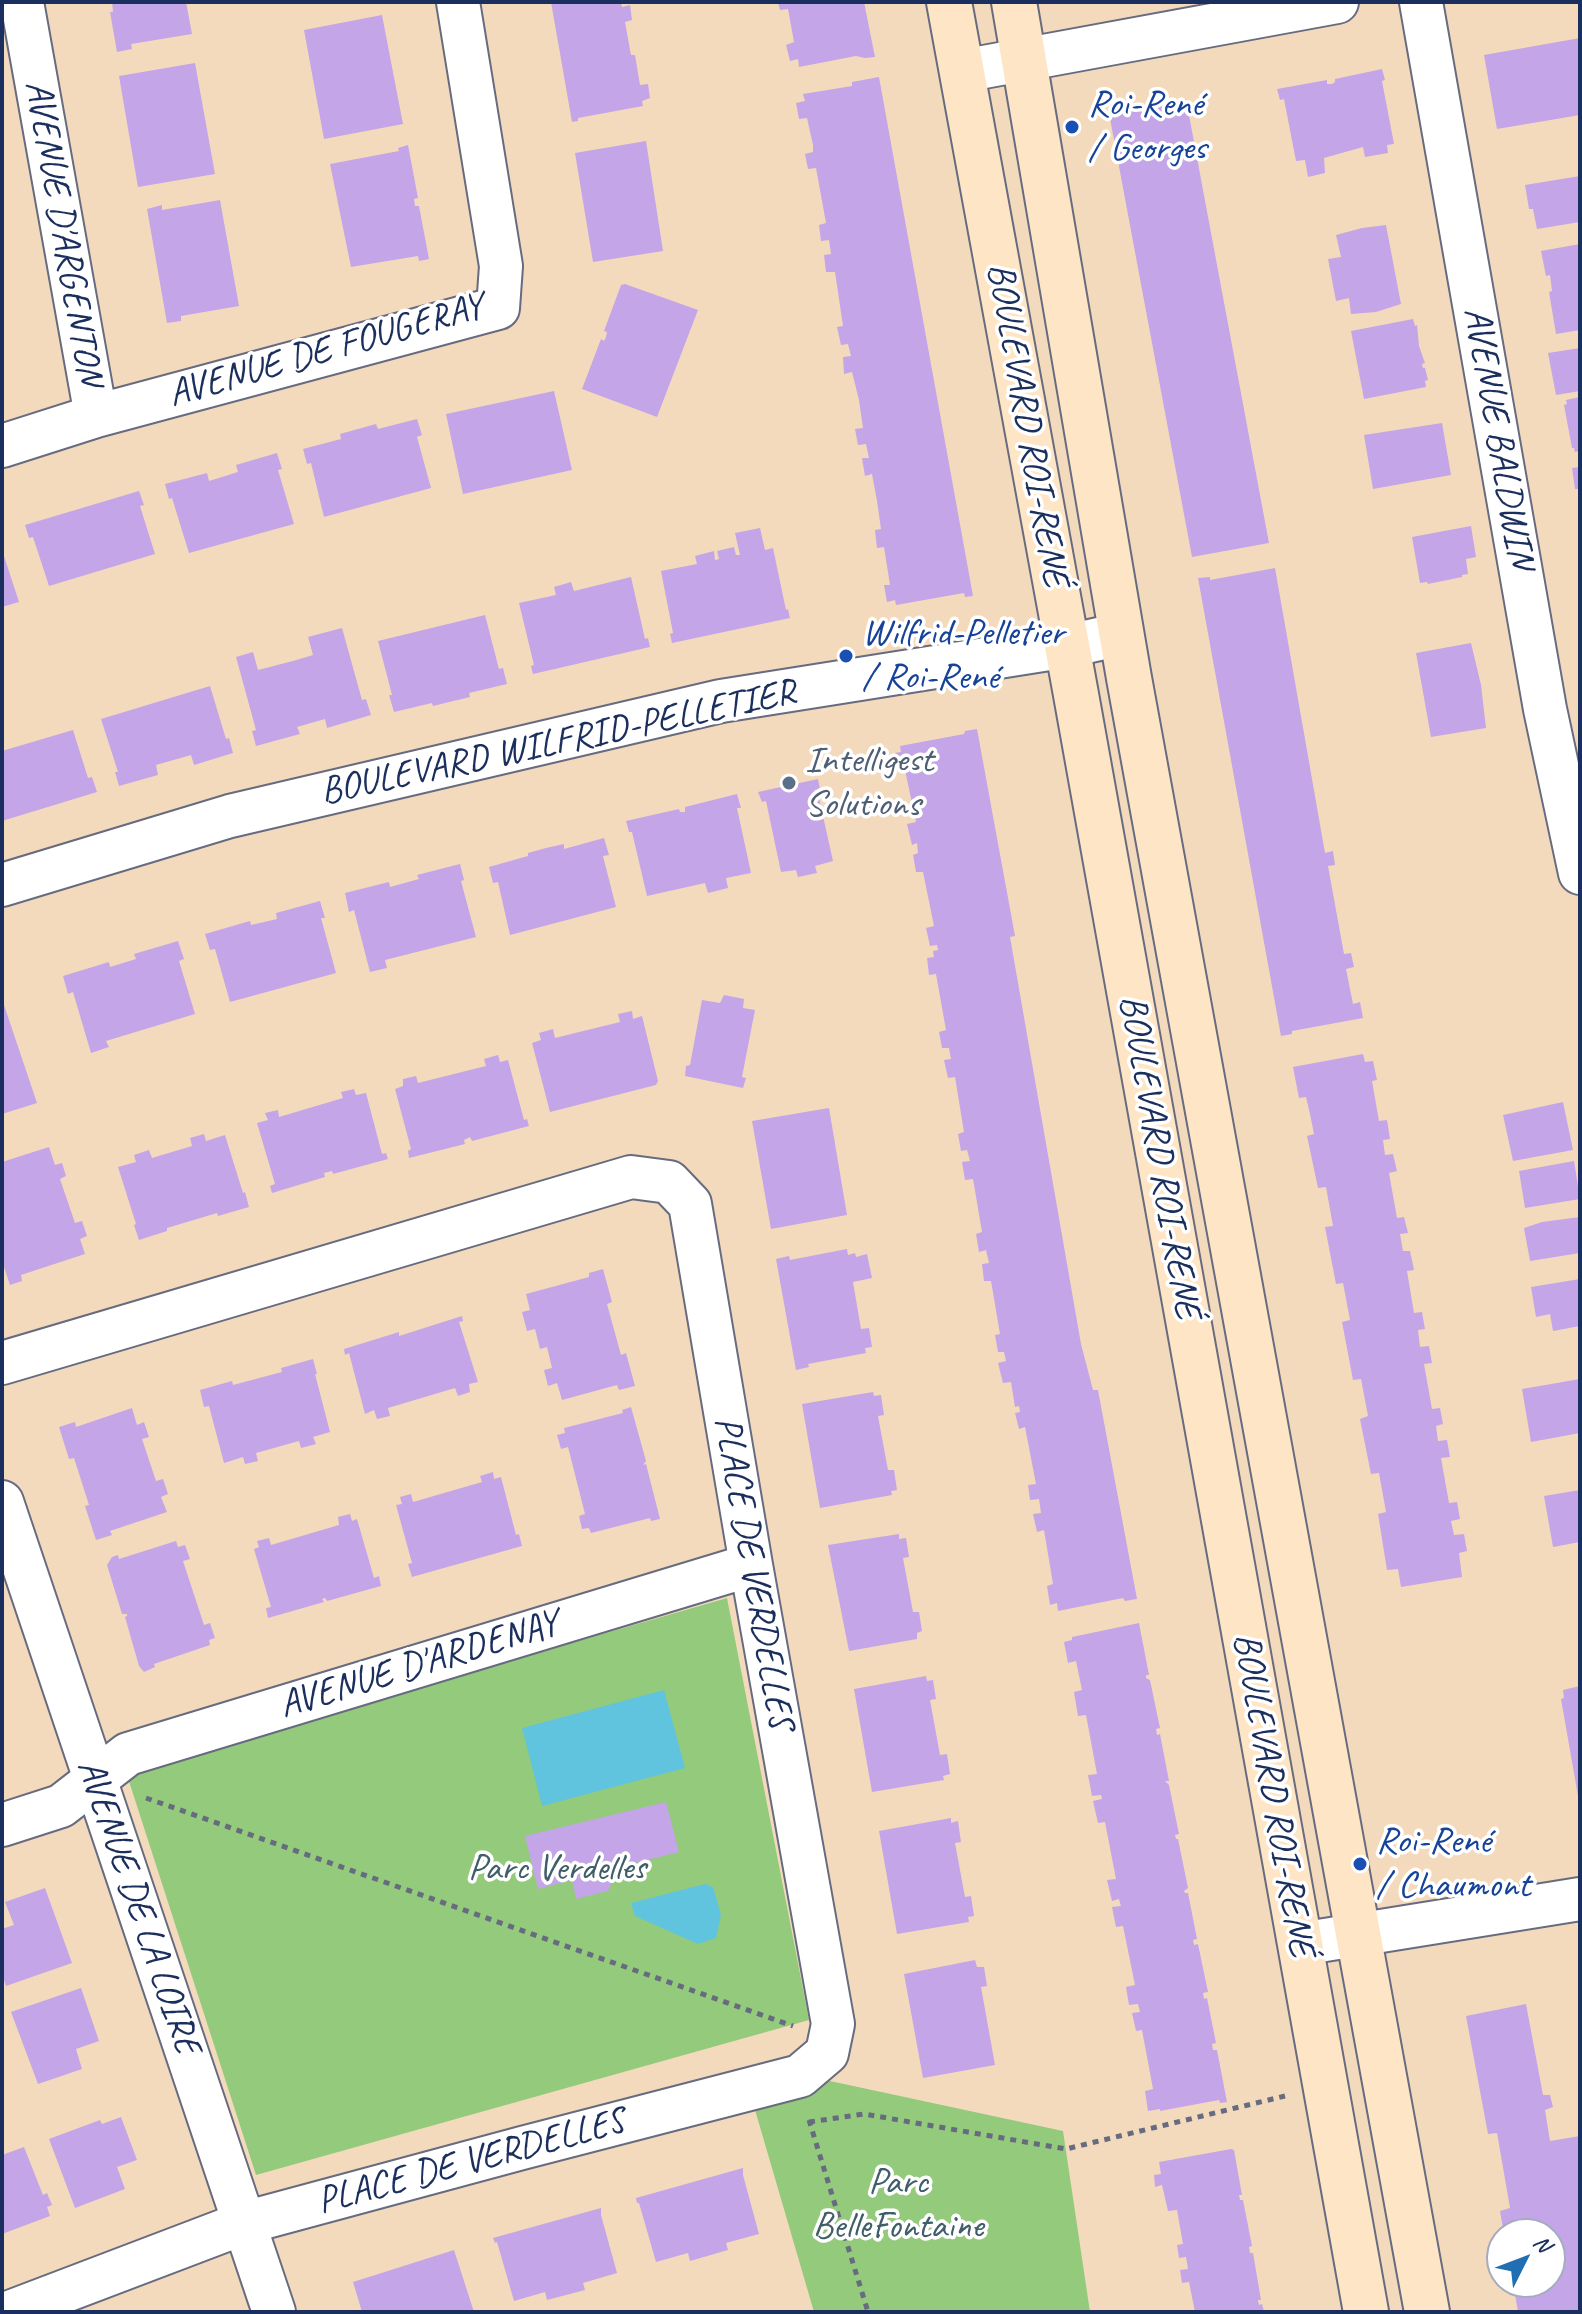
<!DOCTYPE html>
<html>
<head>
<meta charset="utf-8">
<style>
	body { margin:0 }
	#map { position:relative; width:1582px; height:2314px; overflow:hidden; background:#f4dabd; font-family:Caveat,sans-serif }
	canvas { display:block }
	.frame { position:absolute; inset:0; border:4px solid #1b2f5e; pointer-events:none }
	.north { position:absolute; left:1486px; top:2218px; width:80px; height:80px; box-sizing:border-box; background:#fff; border:2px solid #a4acbf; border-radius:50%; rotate:48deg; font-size:22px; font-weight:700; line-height:32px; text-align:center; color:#1b2f5e }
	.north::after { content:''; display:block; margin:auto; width:28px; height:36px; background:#1f6fb2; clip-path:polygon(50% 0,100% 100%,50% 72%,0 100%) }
</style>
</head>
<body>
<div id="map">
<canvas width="1582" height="2314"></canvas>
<div class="frame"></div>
<div class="north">N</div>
</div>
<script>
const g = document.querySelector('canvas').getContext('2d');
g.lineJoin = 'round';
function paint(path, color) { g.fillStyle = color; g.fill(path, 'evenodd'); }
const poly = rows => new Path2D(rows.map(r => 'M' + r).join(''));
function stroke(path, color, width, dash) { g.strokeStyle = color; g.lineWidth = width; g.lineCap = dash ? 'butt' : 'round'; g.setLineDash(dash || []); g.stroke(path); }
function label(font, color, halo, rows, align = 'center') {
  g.font = font + ' Caveat,sans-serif'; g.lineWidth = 7; g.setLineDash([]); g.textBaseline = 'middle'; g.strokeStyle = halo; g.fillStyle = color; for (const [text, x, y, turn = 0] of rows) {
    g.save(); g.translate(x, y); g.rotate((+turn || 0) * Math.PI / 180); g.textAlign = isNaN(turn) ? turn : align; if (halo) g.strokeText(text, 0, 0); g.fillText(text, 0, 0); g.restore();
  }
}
paint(poly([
	[727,1598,809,2020,256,2175,126,1772],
	[830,2081,1063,2131,1090,2312,814,2312,753,2103]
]), '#94ca7c');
paint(poly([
	[664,1690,685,1768,542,1806,522,1728],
	[705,1884,713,1887,721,1915,716,1938,698,1944,635,1916,631,1903]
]), '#60c4de');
paint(poly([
	[112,2,186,2,192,34,131,44,132,49,117,52,110,12,113,12],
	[551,2,621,2,622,7,630,5,632,20,625,22,631,55,635,55,640,85,648,84,650,98,642,101,643,106,578,118,578,121,572,122],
	[778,2,864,2,875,57,865,58,856,56,799,67,798,59,790,61,786,45,794,42,788,9,780,10],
	[382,15,403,124,324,139,304,30],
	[1580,38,1580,115,1497,129,1484,55],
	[195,63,215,174,138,187,119,76],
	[1382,69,1385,80,1382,81,1394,144,1387,145,1388,153,1365,157,1363,147,1324,158,1325,173,1308,177,1305,160,1296,161,1284,99,1280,100,1277,89,1327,80,1327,84,1332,84,1335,82,1335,79],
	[879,77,973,596,965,597,964,593,896,605,895,600,887,602,884,585,890,585,884,547,877,548,875,530,881,529,877,501,872,474,865,476,862,458,869,458,866,444,858,445,855,429,863,428,859,400,852,372,844,374,843,357,851,356,848,344,841,345,837,327,843,326,835,272,826,272,824,255,831,254,829,240,821,241,819,225,826,223,816,168,808,169,805,154,813,152,813,145,807,118,799,119,796,103,805,101,803,94,852,86,852,82],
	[1186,99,1269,543,1192,557,1109,113],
	[646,141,663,251,593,262,575,153],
	[408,145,418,198,414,199,415,206,419,206,429,259,419,261,418,256,351,267,330,164,399,151,398,148],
	[1580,176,1580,222,1537,229,1533,209,1529,209,1525,185],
	[220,200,239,306,181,316,181,321,167,323,147,209,162,205,162,210],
	[1386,225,1401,304,1376,312,1351,314,1349,298,1336,301,1328,259,1341,257,1336,235,1362,228],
	[1580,244,1580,330,1556,334,1549,292,1552,291,1550,275,1546,276,1541,251],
	[625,284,698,310,657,417,582,389,601,339,604,341,606,337,607,332,604,331,621,285],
	[1413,319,1415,326,1417,325,1419,346,1425,363,1422,364,1423,368,1425,368,1428,380,1425,381,1426,387,1364,399,1351,331],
	[1580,348,1580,391,1556,395,1548,353],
	[554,391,572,470,463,494,446,414],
	[1580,397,1580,451,1575,452,1574,448,1572,448,1564,405,1567,404,1566,400],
	[417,419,422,435,417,437,431,488,324,517,311,463,307,464,303,449,341,439,340,434,376,424,378,429],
	[1442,423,1451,475,1373,489,1364,435],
	[277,453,282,469,278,470,294,524,189,553,172,498,169,499,165,484,207,473,209,481,238,472,236,465],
	[1580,467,1580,489,1575,489,1572,468],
	[139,491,144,505,140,506,155,554,49,586,33,537,29,538,25,525],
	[1471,526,1476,557,1466,559,1468,574,1462,575,1462,577,1428,584,1427,582,1420,583,1412,537],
	[760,528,765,550,773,548,786,610,788,609,790,618,672,643,670,634,673,633,661,571,697,564,695,556,714,551,715,560,719,559,717,551,734,547,736,555,740,555,735,533],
	[3,553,19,602,2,607,2,554],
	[1275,568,1325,853,1333,851,1335,865,1328,866,1344,954,1351,953,1354,967,1346,969,1353,1004,1360,1002,1363,1018,1292,1031,1292,1034,1281,1036,1198,578,1210,577,1210,580],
	[631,577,645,639,648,638,650,647,533,674,531,666,534,665,519,603,556,595,554,587,571,582,574,591],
	[485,615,499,669,503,668,507,684,469,693,470,697,433,706,432,703,394,712,389,695,392,695,378,641],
	[342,628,362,700,366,699,371,715,327,728,325,719,297,727,300,734,256,746,252,731,256,730,236,657,253,652,258,670,293,661,313,655,308,637],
	[1471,643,1481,685,1486,728,1431,737,1416,653],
	[210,686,226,739,229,738,233,753,194,765,191,755,156,765,158,775,119,786,115,772,118,772,101,719],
	[977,729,1015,936,1010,937,1081,1344,1093,1390,1098,1390,1137,1599,1125,1601,1123,1598,1058,1611,1057,1603,1050,1605,1047,1586,1053,1584,1044,1530,1037,1532,1033,1514,1041,1513,1039,1499,1030,1500,1028,1485,1036,1484,1025,1427,1019,1429,1015,1413,1020,1412,1019,1406,1015,1407,1011,1382,1003,1383,998,1363,1006,1361,1004,1352,998,1352,995,1335,1000,1334,991,1281,984,1281,982,1264,989,1263,986,1250,979,1252,976,1234,982,1232,973,1179,965,1180,962,1162,970,1161,967,1150,961,1151,958,1134,964,1132,955,1077,948,1078,944,1060,951,1059,949,1048,942,1048,939,1032,946,1030,936,974,929,975,927,958,934,957,933,951,938,950,937,945,930,946,926,928,934,926,923,872,916,872,913,855,918,853,917,843,912,845,907,824,916,822,905,770,897,770,895,753,901,752,900,746,964,734,965,731],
	[73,730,88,778,92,777,97,792,2,821,2,751],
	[818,779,820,789,817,789,833,861,815,866,817,873,798,877,796,870,781,872,766,801,762,802,758,792],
	[737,794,741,808,737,808,751,873,726,878,728,888,708,893,705,883,647,896,632,832,629,832,626,821,679,809,680,812,685,812,685,807],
	[604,838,609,855,603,856,616,907,510,935,498,882,493,883,489,867,528,856,528,853,546,848,564,844,564,849],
	[460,864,464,880,461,881,476,937,385,960,387,968,370,972,354,910,349,912,345,893,389,882,390,887,419,879,417,875],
	[320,901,325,918,321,918,336,973,230,1002,215,949,210,950,205,934,250,921,251,925,277,919,276,913],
	[178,941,184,959,179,961,195,1014,106,1041,109,1047,91,1053,73,992,68,994,63,976,109,962,110,967,136,959,134,954],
	[724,995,744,999,743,1008,755,1010,742,1077,746,1078,743,1088,685,1076,686,1066,690,1065,702,1000,720,1003],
	[2,999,37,1103,2,1114],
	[632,1011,633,1019,642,1016,658,1081,656,1085,550,1112,532,1043,541,1040,539,1033,553,1029,555,1038,620,1022,618,1014],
	[1363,1054,1365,1062,1373,1061,1377,1080,1372,1081,1379,1121,1387,1120,1390,1139,1383,1140,1385,1155,1393,1154,1397,1171,1389,1173,1397,1218,1404,1217,1408,1233,1400,1234,1403,1251,1410,1251,1414,1270,1407,1271,1414,1313,1422,1312,1425,1329,1418,1330,1420,1347,1429,1346,1432,1363,1424,1364,1432,1409,1440,1408,1443,1424,1436,1426,1438,1441,1447,1440,1450,1457,1441,1458,1449,1503,1457,1502,1460,1519,1451,1521,1454,1535,1464,1534,1467,1551,1459,1553,1462,1577,1401,1587,1398,1569,1387,1570,1378,1514,1386,1512,1379,1473,1371,1474,1360,1419,1368,1416,1361,1379,1353,1380,1342,1322,1350,1320,1343,1283,1336,1284,1325,1227,1333,1226,1326,1187,1318,1188,1307,1136,1314,1134,1310,1114,1306,1097,1299,1098,1293,1067],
	[498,1055,500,1062,508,1060,524,1120,527,1119,529,1126,472,1141,470,1137,464,1140,465,1144,409,1158,408,1151,411,1149,395,1089,403,1086,403,1079,416,1076,418,1083,486,1066,484,1059],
	[354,1089,356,1095,366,1093,382,1154,386,1153,388,1159,333,1174,332,1171,324,1173,325,1177,272,1193,270,1186,275,1184,257,1123,268,1120,265,1113,278,1110,279,1117,343,1098,341,1092],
	[1563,1102,1573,1150,1513,1161,1503,1115],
	[829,1108,847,1215,771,1229,752,1121],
	[204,1134,206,1141,225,1135,243,1193,245,1192,249,1207,218,1216,217,1213,167,1228,167,1231,139,1240,134,1225,136,1224,118,1167,136,1162,134,1155,149,1150,152,1158,192,1146,190,1138],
	[49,1147,55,1165,62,1163,66,1176,60,1179,75,1223,82,1221,87,1236,80,1239,85,1254,21,1275,22,1281,10,1285,2,1261,2,1162],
	[1574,1161,1580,1199,1525,1208,1519,1171],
	[1580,1217,1580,1253,1530,1261,1524,1228,1542,1222],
	[847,1249,848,1255,855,1253,856,1257,867,1254,872,1278,853,1282,861,1329,869,1328,872,1347,865,1348,866,1353,808,1364,809,1367,796,1370,776,1259,789,1256,790,1260],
	[603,1269,612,1302,607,1304,621,1355,626,1353,635,1386,619,1390,617,1385,562,1400,557,1383,548,1386,544,1370,552,1368,547,1347,540,1349,535,1329,527,1331,522,1312,530,1310,526,1294,589,1277,589,1273],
	[1580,1279,1580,1326,1553,1331,1550,1314,1536,1317,1531,1287],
	[462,1316,463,1321,459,1322,478,1382,469,1384,470,1392,458,1396,455,1388,388,1408,390,1416,377,1419,374,1410,365,1414,349,1353,345,1355,344,1349,399,1332,399,1336],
	[313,1359,317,1374,315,1374,330,1432,313,1437,316,1444,301,1448,299,1441,256,1453,258,1461,245,1464,243,1457,224,1463,209,1406,204,1407,200,1390,232,1381,233,1385,282,1372,281,1368],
	[1580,1379,1580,1433,1531,1442,1522,1389],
	[873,1392,874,1396,881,1395,884,1415,878,1416,888,1470,894,1470,897,1490,891,1491,892,1495,820,1508,802,1404],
	[631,1407,646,1461,643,1465,646,1464,660,1519,651,1521,650,1518,591,1533,589,1528,582,1529,579,1516,585,1514,568,1447,561,1449,557,1435,565,1433,564,1428,623,1413,622,1410],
	[132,1408,137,1425,144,1422,149,1437,142,1439,156,1481,163,1479,168,1494,161,1497,167,1512,110,1531,112,1535,96,1540,85,1506,89,1505,74,1458,69,1459,59,1427,75,1422,76,1427],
	[493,1472,494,1479,501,1477,516,1535,519,1534,522,1546,412,1577,408,1564,412,1563,396,1505,402,1504,400,1497,411,1494,413,1502,482,1482,480,1476],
	[1580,1490,1580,1542,1553,1547,1544,1496],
	[350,1514,352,1521,357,1519,374,1578,379,1576,381,1586,327,1601,325,1598,322,1599,324,1602,268,1618,266,1608,271,1607,254,1549,259,1547,257,1541,269,1538,271,1545,339,1525,338,1517],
	[899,1534,899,1539,906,1538,909,1557,903,1558,913,1612,919,1612,922,1631,917,1633,917,1639,849,1651,828,1545],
	[176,1541,178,1547,185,1545,190,1559,183,1561,204,1625,210,1623,215,1638,209,1640,210,1645,154,1664,155,1667,144,1672,139,1666,125,1617,127,1616,127,1614,122,1614,107,1565,112,1557,118,1555,119,1559],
	[1139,1623,1149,1675,1146,1675,1146,1678,1150,1680,1160,1728,1156,1729,1157,1735,1160,1734,1169,1781,1165,1781,1169,1785,1179,1834,1175,1835,1176,1839,1178,1839,1188,1888,1184,1891,1185,1893,1188,1893,1197,1939,1193,1940,1194,1945,1198,1944,1208,1992,1203,1993,1204,1999,1207,1998,1216,2043,1212,2044,1213,2050,1217,2050,1227,2102,1220,2103,1219,2100,1160,2111,1160,2109,1148,2111,1145,2091,1153,2089,1142,2030,1136,2031,1132,2013,1140,2012,1138,2004,1129,2005,1126,1987,1135,1985,1123,1926,1116,1927,1112,1907,1121,1906,1120,1903,1119,1899,1112,1901,1107,1880,1116,1879,1105,1822,1098,1823,1093,1801,1102,1799,1101,1795,1092,1796,1088,1775,1097,1774,1086,1715,1078,1716,1074,1692,1082,1690,1076,1661,1068,1663,1064,1642,1072,1640,1072,1637],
	[926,1676,927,1681,933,1680,936,1699,930,1700,940,1755,947,1754,950,1774,943,1776,944,1780,872,1792,854,1689],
	[1580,1686,1580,1796,1578,1796,1561,1699,1564,1698,1563,1690],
	[666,1802,679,1852,619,1867,608,1891,576,1899,572,1880,538,1889,525,1836],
	[951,1818,951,1823,958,1821,961,1842,955,1843,965,1897,971,1896,974,1916,968,1917,969,1922,897,1934,879,1831],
	[45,1888,72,1963,6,1986,2,1974,2,1929,14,1925,5,1902],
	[975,1960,977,1967,984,1967,987,1986,981,1987,995,2065,923,2078,904,1974],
	[81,1988,99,2041,76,2049,82,2069,38,2084,11,2012],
	[1526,2004,1543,2095,1550,2095,1553,2107,1545,2110,1550,2141,1580,2136,1580,2312,1518,2312,1513,2282,1550,2282,1550,2234,1504,2234,1500,2211,1510,2208,1497,2133,1488,2134,1466,2016],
	[121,2117,137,2160,117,2167,125,2189,75,2208,49,2139,100,2120,102,2124],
	[24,2147,43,2195,47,2193,52,2205,47,2207,50,2216,2,2234,2,2155],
	[1231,2149,1234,2150,1242,2195,1239,2195,1240,2200,1243,2200,1252,2246,1249,2247,1250,2253,1253,2253,1261,2300,1258,2300,1259,2305,1262,2304,1264,2312,1195,2312,1189,2282,1182,2283,1180,2270,1188,2269,1186,2257,1179,2258,1177,2245,1183,2244,1177,2210,1168,2211,1162,2185,1155,2187,1154,2175,1161,2174,1159,2162],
	[743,2168,743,2175,759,2234,726,2243,728,2250,690,2261,688,2253,656,2262,639,2203,637,2203,636,2198],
	[601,2208,601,2215,617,2273,583,2283,585,2290,547,2300,545,2292,514,2301,497,2242,495,2243,493,2238],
	[454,2250,474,2312,362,2312,353,2282]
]), '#c4a5e7');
const street = poly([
	[22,2,96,416],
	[1421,2,1545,709,1580,873],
	[962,71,1337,2],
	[2,446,96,416,498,308,501,266,458,2],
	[2,885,230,816,721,701,1068,646,1121,634],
	[2,1363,631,1177,669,1182,690,1204,751,1565,833,2024,827,2053,800,2076,522,2148,244,2223,10,2312],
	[2,1502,274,2312],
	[2,1825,61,1806,128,1754,751,1565],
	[1300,1944,1580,1899]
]);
const secondary = poly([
	[949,2,1075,689,1366,2312],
	[1014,2,1129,678,1427,2312]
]);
stroke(street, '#676b7f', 46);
stroke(secondary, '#676b7f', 48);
stroke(poly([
	[146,1798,793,2026],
	[809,2120,868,2312],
	[809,2122,864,2114,1066,2149,1285,2096]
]), '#676b7f', 5, [6, 6]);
stroke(street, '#fff', 42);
stroke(secondary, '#fde5c5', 44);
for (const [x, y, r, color] of [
	[1072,127,8,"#1a4fb4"],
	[846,656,8,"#1a4fb4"],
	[789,783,8,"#5c6f8a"],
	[1360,1864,8,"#1a4fb4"]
]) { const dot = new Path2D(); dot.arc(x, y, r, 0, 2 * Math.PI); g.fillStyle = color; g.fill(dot); stroke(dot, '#fff', 3); }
label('38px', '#164399', '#fff', [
	["Roi-René",1088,105],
	["/ Georges",1088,149],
	["Wilfrid-Pelletier",862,634],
	["/ Roi-René",862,678],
	["Roi-René",1376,1842],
	["/ Chaumont",1376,1886]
], 'left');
label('38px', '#1b2f5e', '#fff', [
	["AVENUE D'ARGENTON",63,233,80],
	["AVENUE DE FOUGERAY",326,351,-16],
	["BOULEVARD ROI-RENÉ",1027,425,80],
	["AVENUE BALDWIN",1498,438,80],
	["BOULEVARD WILFRID-PELLETIER",558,743,-12],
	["BOULEVARD ROI-RENÉ",1159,1157,80],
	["PLACE DE VERDELLES",753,1573,80],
	["AVENUE D'ARDENAY",419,1665,-17],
	["BOULEVARD ROI-RENÉ",1273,1795,80],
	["AVENUE DE LA LOIRE",138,1907,71],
	["PLACE DE VERDELLES",471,2162,-15]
]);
label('38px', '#4e5e75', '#fff', [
	["Intelligest",805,761],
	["Solutions",805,805]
], 'left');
label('38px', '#3f5e67', '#fff', [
	["Parc Verdelles",557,1869],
	["Parc",898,2183],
	["BelleFontaine",898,2227]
]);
</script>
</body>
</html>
